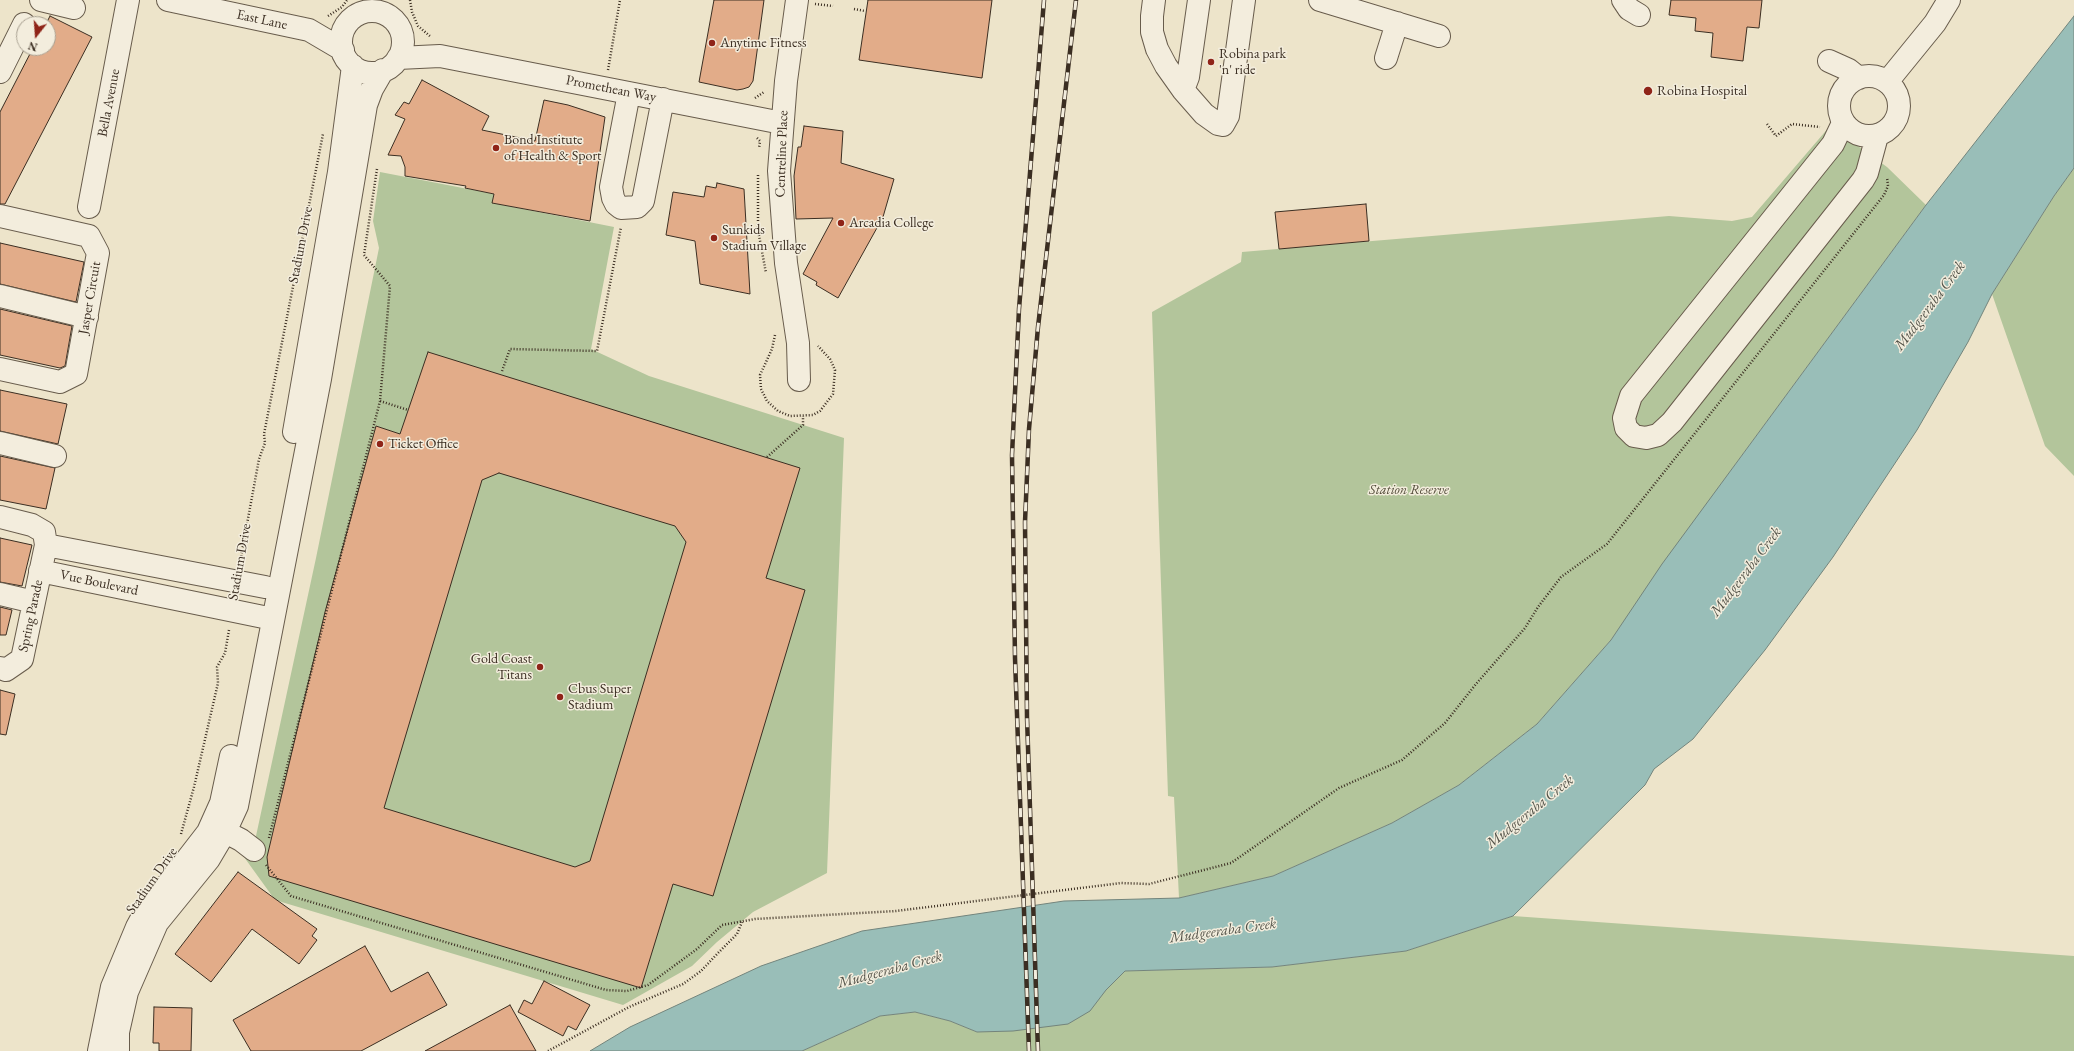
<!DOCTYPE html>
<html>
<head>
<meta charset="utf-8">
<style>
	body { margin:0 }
	#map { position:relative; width:2074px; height:1051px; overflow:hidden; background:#ede4ca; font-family:"EB Garamond",serif }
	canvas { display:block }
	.north { position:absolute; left:16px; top:16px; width:40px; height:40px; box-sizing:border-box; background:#f3eddd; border:1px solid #a9a192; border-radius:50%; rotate:197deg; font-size:11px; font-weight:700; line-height:16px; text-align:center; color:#3b2e22 }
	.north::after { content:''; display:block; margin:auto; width:14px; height:18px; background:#8f2418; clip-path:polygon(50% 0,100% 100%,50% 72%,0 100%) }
</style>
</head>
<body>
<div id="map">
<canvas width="2074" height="1051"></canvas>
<div class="north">N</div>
</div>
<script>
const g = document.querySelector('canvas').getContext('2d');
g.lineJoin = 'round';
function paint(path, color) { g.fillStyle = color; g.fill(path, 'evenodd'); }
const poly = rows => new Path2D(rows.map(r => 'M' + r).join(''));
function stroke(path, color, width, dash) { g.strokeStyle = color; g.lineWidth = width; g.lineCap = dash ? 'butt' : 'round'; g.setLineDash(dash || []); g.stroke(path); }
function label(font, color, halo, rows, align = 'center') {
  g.font = font + ' "EB Garamond",serif'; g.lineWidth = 3; g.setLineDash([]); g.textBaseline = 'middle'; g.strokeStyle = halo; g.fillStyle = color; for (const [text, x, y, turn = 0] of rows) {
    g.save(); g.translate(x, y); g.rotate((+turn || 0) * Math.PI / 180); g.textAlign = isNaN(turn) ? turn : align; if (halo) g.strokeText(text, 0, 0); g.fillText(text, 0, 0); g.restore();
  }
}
paint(poly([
	[1830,126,1887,167,1926,205,1740,458,1611,640,1537,724,1459,785,1392,823,1273,876,1179,898,1174,797,1168,796,1152,312,1241,262,1242,252,1669,216,1732,221,1752,217],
	[2074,168,2074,476,2045,446,1992,294,2054,196],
	[380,172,494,194,493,203,614,227,591,349,649,376,844,438,827,873,753,912,717,942,692,966,623,1005,275,900,244,857,256,836,316,558,379,248,373,221],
	[1513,916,2074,956,2074,1051,802,1051,880,1016,915,1012,950,1021,977,1032,1106,990,1125,971,1272,967,1406,951]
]), '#b3c59b');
const water = poly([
	[2074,16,2074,168,2054,196,1992,294,1968,342,1917,430,1833,557,1765,650,1693,739,1654,769,1645,785,1513,916,1406,951,1272,967,1125,971,1106,990,1090,1011,1068,1024,1013,1031,977,1032,950,1021,915,1012,880,1016,802,1051,590,1051,630,1027,761,966,862,931,1064,901,1179,898,1273,876,1392,823,1459,785,1537,724,1611,640,1662,564,1926,205,2074,16]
]);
paint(water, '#99beb8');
stroke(water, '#73847c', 1);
const building = poly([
	[714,0,764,0,753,81,749,87,743,89,737,90,699,82,714,0],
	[868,0,992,0,982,78,859,60,868,0],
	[1671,0,1762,0,1759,28,1747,27,1743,61,1711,57,1713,33,1695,31,1696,18,1669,15,1671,0],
	[50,16,92,37,5,204,0,204,0,112,33,48,48,48,48,24,46,24,50,16],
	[422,80,489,116,482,130,535,141,544,100,568,105,605,117,590,221,492,203,494,194,465,188,466,186,405,176,405,167,401,156,388,155,405,119,395,115,404,102,409,104,422,80],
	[804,126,843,131,841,163,894,179,883,217,838,298,816,285,817,282,803,274,833,218,796,219,794,176,798,147,801,147,804,126],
	[717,183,744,189,750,294,700,284,695,241,666,235,673,192,704,197,706,186,716,188,717,183],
	[1366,204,1369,241,1279,249,1275,212,1366,204],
	[0,243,84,262,76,302,0,284,0,243],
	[0,309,72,326,65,366,60,368,0,355,0,309],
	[428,352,800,468,766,578,805,590,713,896,673,884,641,988,269,876,267,857,325,612,376,426,400,434,428,352],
	[499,473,675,526,686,542,590,861,575,867,384,808,482,480,499,473],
	[0,390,67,404,58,444,0,431,0,390],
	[0,456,55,468,46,509,0,500,0,456],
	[0,538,32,545,22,586,0,582,0,538],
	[0,607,12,610,6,635,0,635,0,607],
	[0,690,15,694,6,735,0,734,0,690],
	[238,872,317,929,312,936,317,940,299,964,252,929,211,982,175,954,238,872],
	[365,946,391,992,428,972,447,1005,361,1051,251,1051,233,1020,365,946],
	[544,981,590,1005,576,1030,568,1026,563,1036,518,1012,524,1000,532,1004,544,981],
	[510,1005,536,1051,425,1051,510,1005],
	[154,1007,192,1008,191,1051,159,1051,159,1043,153,1043,154,1007]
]);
paint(building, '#e2ac89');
stroke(building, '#3b2e22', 1);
const minor = poly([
	[41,0,74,8],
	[168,0,309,30,343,50],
	[797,0,786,81,779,171,786,263,798,343,799,380],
	[1154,0,1152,16,1152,32,1157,49,1166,66,1183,90,1204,114,1218,124,1223,125,1228,116,1244,0],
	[1320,0,1439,36],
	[1623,0,1629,9,1639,15],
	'341 42a31 31 0 1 1 62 0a31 31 0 1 1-62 0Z',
	[398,58,440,56,782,123],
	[1386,58,1397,23],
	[1829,61,1849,70,1859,78],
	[0,72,24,24],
	'1839 106a30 30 0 1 1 60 0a30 30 0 1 1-60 0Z',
	[1887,82,1935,23,1949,0],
	[1183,90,1188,77,1199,0],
	[629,93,611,187,613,198,616,204,621,208,637,207,643,201,663,99],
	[1843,123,1833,144,1631,396,1624,418,1626,428,1634,436,1646,438,1658,435,1672,422,1863,180,1867,173,1877,136],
	[89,207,128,0],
	[0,216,89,236,98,253,76,374,60,382,0,369],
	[0,296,87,317],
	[294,432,339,172,353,66],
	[0,443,55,456],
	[0,517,32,525,44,532,46,545,22,659,6,670,0,668],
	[46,545,265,587],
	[40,571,273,619],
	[0,594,34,602],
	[212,825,241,840,254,850],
	[99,1051,112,987,137,927,143,916,208,832,221,803,231,756],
	[118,1051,118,1032,127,992,157,923,209,859,225,832,237,806,320,379,366,105,372,89,383,70]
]);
stroke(minor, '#685c4c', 24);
stroke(poly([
	[410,0,412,12,418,26,431,37],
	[815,4,833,6],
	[854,9,865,11],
	[328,16,342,7,347,0],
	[608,70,620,0],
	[755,98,764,92],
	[1767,124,1776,136,1792,124,1820,127],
	[757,138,760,141,759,148],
	[377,169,364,255,390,286,380,401,408,410],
	[758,175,758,230,766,273],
	[775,335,772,349,760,375,761,389,767,401,778,411,790,416,813,415,820,411,833,394,835,370,830,359,818,346],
	[502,371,510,349,597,351,621,227],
	[767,457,803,425,803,416],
	[240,562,259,459,265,443,264,434,323,134],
	[181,834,194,787,218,683,217,667,225,653,229,630],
	[269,838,380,401],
	[266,865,291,896,606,990,627,991,648,985,697,949,722,925,755,919,896,911,1121,883,1149,884,1231,863,1339,788,1402,760,1445,723,1476,684,1525,628,1538,607,1561,577,1607,544,1884,195,1888,186,1887,177],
	[548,1051,629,1007,683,984,701,971,718,953,737,934,742,922]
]), '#3b2e22', 2.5, [1, 2]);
stroke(minor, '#f3eddd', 22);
const rail = poly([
	[1029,1051,1015,658,1012,455,1019,309,1044,0],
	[1038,1051,1027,717,1025,522,1029,429,1038,327,1076,0]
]);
stroke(rail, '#3b2e22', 4.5);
stroke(rail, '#f3eddd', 3, [9]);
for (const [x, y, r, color] of [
	[712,43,4,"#8f2418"],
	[1211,62,4,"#8f2418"],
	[1648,91,5,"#8f2418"],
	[496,148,4,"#8f2418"],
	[841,223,4,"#8f2418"],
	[714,238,4,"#8f2418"],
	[380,444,4,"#8f2418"],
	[540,667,4,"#8f2418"],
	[560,697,4,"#8f2418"]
]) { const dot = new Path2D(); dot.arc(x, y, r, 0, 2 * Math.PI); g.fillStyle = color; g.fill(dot); stroke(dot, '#f3eddd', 1.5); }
label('14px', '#3b2e22', '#f3eddd', [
	["East Lane",262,20,12],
	["Promethean Way",611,89,11],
	["Bella Avenue",109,103,-79],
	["Centreline Place",782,154,-88],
	["Stadium Drive",301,245,-79],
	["Jasper Circuit",90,298,-80],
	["Stadium Drive",240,562,-80],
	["Vue Boulevard",99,583,12],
	["Spring Parade",31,616,-78],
	["Stadium Drive",152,881,-55]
]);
label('14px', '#3b2e22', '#f3eddd', [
	["Anytime Fitness",720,43],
	["Robina park",1219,54],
	["'n' ride",1219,70],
	["Robina Hospital",1657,91],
	["Bond Institute",504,140],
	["of Health & Sport",504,156],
	["Arcadia College",849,223],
	["Sunkids",722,230],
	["Stadium Village",722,246],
	["Ticket Office",388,444],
	["Gold Coast",532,659,"right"],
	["Titans",532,675,"right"],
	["Cbus Super",568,689],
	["Stadium",568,705]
], 'left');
label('italic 14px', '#534c3a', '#f3eddd', [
	["Station Reserve",1409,490]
]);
label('italic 15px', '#525248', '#f3eddd', [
	["Mudgeeraba Creek",1930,306,-53],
	["Mudgeeraba Creek",1746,572,-53],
	["Mudgeeraba Creek",1530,812,-39],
	["Mudgeeraba Creek",1223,931,-8],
	["Mudgeeraba Creek",890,970,-15]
]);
</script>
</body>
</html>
